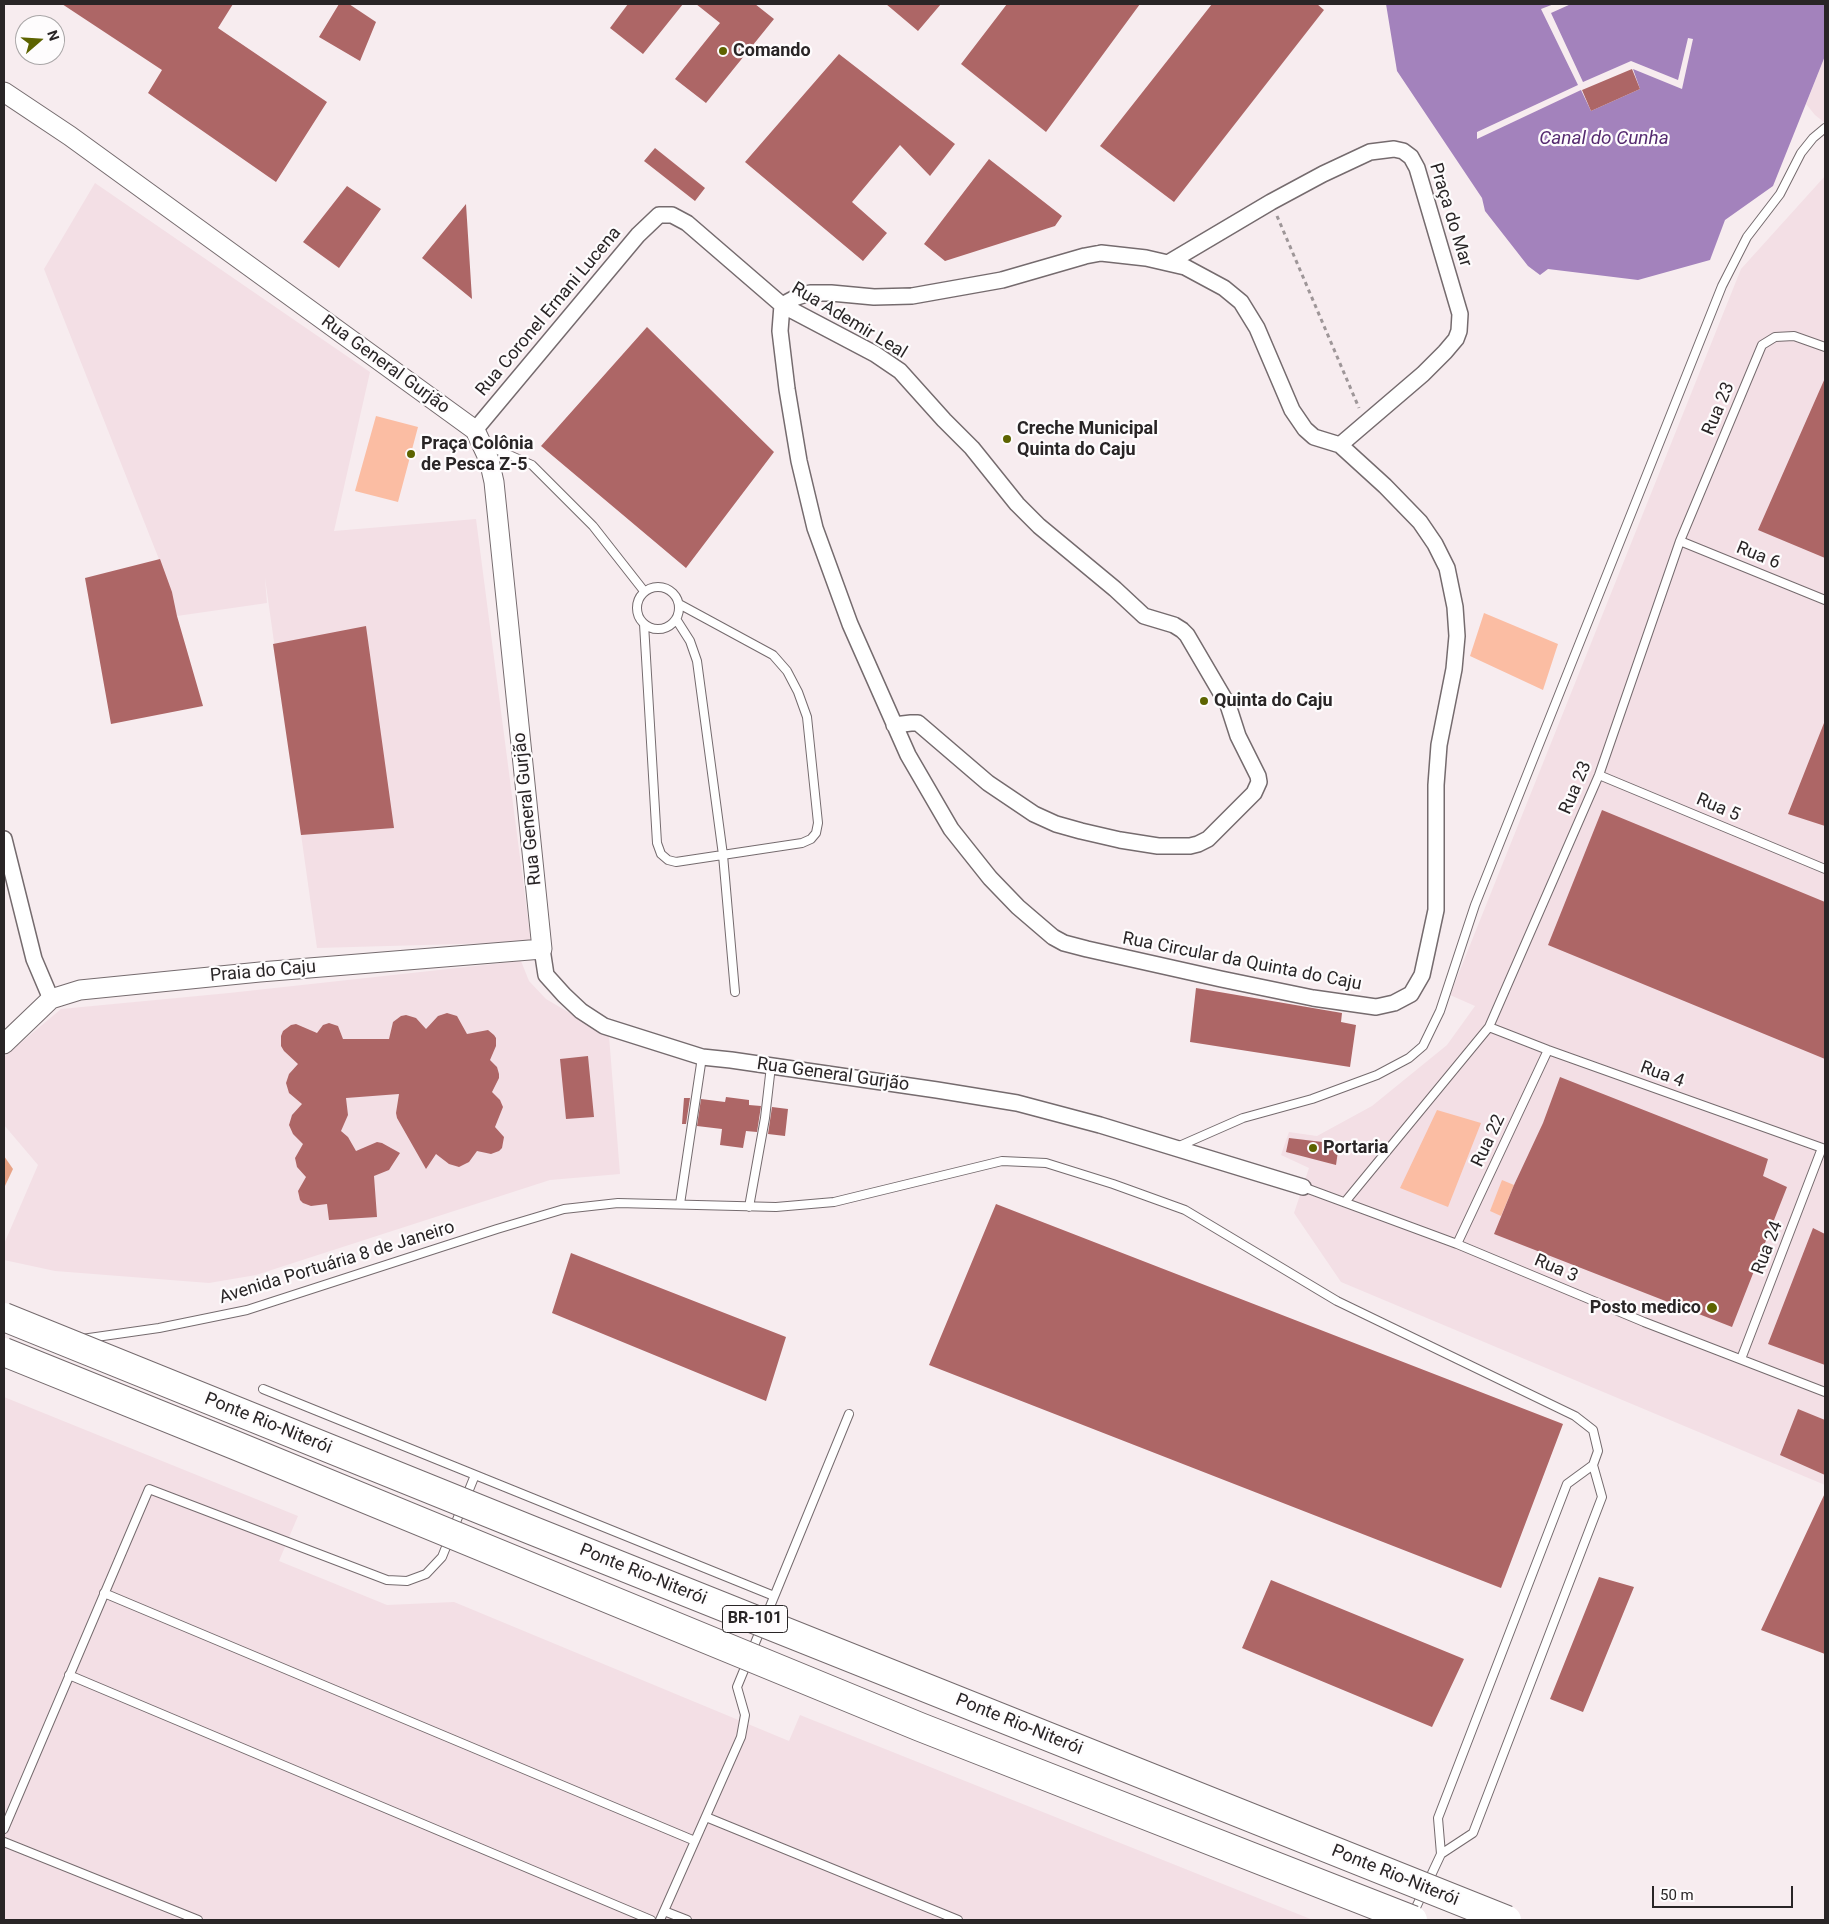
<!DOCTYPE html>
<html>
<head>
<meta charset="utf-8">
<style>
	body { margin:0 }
	#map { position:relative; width:1829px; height:1924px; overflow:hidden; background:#f7ecef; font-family:Roboto,sans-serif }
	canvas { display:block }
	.frame { position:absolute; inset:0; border:5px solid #292526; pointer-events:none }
	.north { position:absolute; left:15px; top:15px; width:50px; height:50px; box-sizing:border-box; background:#fefcfd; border:1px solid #a9a6a7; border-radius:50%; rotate:71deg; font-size:14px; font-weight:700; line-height:20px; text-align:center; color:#292526 }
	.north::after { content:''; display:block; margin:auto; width:18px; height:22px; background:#5d6300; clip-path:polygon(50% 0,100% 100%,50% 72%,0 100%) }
	.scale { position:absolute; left:1652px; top:1886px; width:141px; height:22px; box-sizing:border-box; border:2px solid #292526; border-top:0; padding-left:6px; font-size:15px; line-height:18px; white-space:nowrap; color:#292526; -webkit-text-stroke:4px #fefcfd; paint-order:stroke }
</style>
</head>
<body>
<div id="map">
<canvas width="1829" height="1924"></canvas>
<div class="frame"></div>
<div class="north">N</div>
<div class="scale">50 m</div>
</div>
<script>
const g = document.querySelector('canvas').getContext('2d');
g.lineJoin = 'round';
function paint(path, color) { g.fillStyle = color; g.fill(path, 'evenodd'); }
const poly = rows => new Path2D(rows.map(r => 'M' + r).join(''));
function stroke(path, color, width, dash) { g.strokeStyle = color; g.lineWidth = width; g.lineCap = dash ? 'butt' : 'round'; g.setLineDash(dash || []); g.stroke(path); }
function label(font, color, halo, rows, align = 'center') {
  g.font = font + ' Roboto,sans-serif'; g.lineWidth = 4.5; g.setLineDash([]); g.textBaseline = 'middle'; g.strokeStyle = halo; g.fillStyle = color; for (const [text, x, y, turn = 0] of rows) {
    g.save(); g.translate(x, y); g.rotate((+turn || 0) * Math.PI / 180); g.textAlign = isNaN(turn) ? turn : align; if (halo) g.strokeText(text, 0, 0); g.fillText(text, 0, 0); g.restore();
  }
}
paint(poly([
	[1825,56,1825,123,1815,115,1806,104],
	[1825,176,1825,1485,1341,1282,1294,1213,1309,1168,1281,1155,1289,1132,1317,1136,1372,1106,1447,1045,1475,1006,1450,995,1741,269],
	[95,183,370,372,334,531,476,519,531,942,317,948,265,578,267,603,177,616,172,592,44,269],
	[521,961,529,981,546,999,609,1036,620,1174,550,1180,256,1275,209,1283,55,1271,4,1260,4,1244,38,1165,4,1125,4,1057,61,1009,229,993],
	[4,1397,298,1516,279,1561,387,1605,454,1602,789,1741,800,1715,1313,1920,4,1920]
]), '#f3dfe5');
paint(poly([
	[376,416,418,427,398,502,355,491],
	[1484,613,1558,644,1543,690,1470,656],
	[1437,1110,1481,1123,1448,1207,1400,1188],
	[1502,1180,1514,1185,1501,1216,1490,1211]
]), '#fbbda3');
paint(poly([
	[4,1156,13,1169,4,1188]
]), '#e8a386');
paint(poly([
	[1386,4,1825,4,1825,56,1773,186,1725,220,1710,260,1638,280,1548,269,1540,275,1528,266,1485,211,1482,198,1397,71]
]), '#a382bc');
paint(poly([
	[1554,4,1571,4,1551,13,1583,82,1631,61,1678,80,1688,38,1693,39,1682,89,1633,69,1640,89,1591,111,1581,90,1477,139,1477,132,1578,85,1541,9]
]), '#f7ecef');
paint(poly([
	[62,4,233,4,218,28,327,102,276,182,148,93,162,70],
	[339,4,349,4,376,22,360,61,319,37],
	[628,4,683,4,643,54,610,28],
	[696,4,755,4,774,19,706,103,675,79,720,23],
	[886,4,941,4,918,31],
	[1007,4,1140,4,1046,132,961,64],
	[1212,4,1317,4,1324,10,1174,202,1100,146],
	[839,54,955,144,930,176,900,145,852,202,887,233,863,261,745,162],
	[1632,69,1640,89,1591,111,1582,90],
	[655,148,705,188,695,201,644,161],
	[989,159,1062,216,1055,226,945,261,924,244],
	[347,186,381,209,339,268,303,242],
	[466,204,472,299,422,258],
	[647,327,774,452,686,568,541,446],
	[1825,378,1825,558,1758,530],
	[160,559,172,592,177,616,203,706,111,724,85,578],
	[366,626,394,828,301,835,273,644],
	[1824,723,1825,723,1825,826,1788,814],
	[1602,810,1825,902,1825,1059,1548,945],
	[1196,988,1342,1013,1341,1022,1356,1025,1350,1067,1190,1042],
	[447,1013,457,1016,467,1034,488,1030,494,1035,496,1038,496,1046,490,1060,497,1067,499,1074,499,1078,492,1092,500,1100,503,1107,495,1127,504,1137,502,1148,499,1151,491,1154,477,1151,469,1162,459,1167,449,1164,436,1154,426,1169,397,1118,396,1113,399,1094,346,1098,348,1115,341,1131,348,1137,356,1151,377,1142,382,1143,400,1153,389,1170,374,1176,377,1217,329,1220,327,1204,311,1206,303,1203,300,1200,298,1191,306,1177,297,1167,295,1158,303,1144,293,1134,289,1125,292,1115,302,1104,289,1093,286,1083,289,1074,298,1064,284,1051,281,1046,281,1036,283,1031,291,1025,296,1024,317,1033,323,1025,329,1023,338,1026,343,1039,389,1039,393,1022,401,1016,406,1015,416,1018,426,1029,438,1016],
	[588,1056,594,1117,566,1119,560,1059],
	[1560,1077,1768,1159,1763,1176,1787,1187,1732,1327,1494,1234,1514,1185,1543,1123],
	[726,1097,749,1100,749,1105,761,1106,757,1132,746,1131,743,1148,720,1145,722,1129,697,1126,701,1099,725,1102],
	[684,1098,690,1098,686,1124,682,1124],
	[772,1107,788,1109,785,1136,768,1134],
	[1289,1138,1339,1144,1336,1165,1286,1152],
	[996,1204,1563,1424,1501,1588,929,1365],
	[1813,1228,1825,1234,1825,1365,1768,1344],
	[571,1253,786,1337,766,1401,552,1313],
	[1798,1409,1825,1420,1825,1475,1780,1455],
	[1825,1493,1825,1654,1761,1630],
	[1599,1577,1634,1587,1583,1712,1550,1699],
	[1271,1580,1464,1659,1432,1727,1242,1648]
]), '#ad6666');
const service = poly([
	[484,444,532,465,593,526,644,591],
	[1680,541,1825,600],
	'637 608a21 21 0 1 1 42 0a21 21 0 1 1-42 0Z',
	[676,619,690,641,697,661,723,855,735,992],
	[644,624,657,843,661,854,668,860,676,862,802,843,811,839,816,833,818,823,807,717,798,692,787,671,773,655,679,604],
	[1599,775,1825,869],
	[1489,1027,1548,1050,1825,1149],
	[1177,1147,1243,1118,1312,1099,1377,1075,1409,1058,1423,1046,1440,1011,1475,905,1722,286,1747,237,1780,194,1801,153,1813,138,1825,128],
	[1303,1187,1457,1244,1644,1322,1825,1392],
	[1345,1202,1489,1027,1599,775,1680,541,1762,345,1775,337,1794,336,1825,347],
	[680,1204,702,1057],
	[749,1207,765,1118,771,1066],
	[1457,1244,1548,1050],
	[82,1339,159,1328,247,1310,497,1229,564,1209,618,1203,776,1207,834,1202,1002,1161,1046,1163,1113,1184,1185,1210,1337,1301,1575,1416,1593,1430,1598,1451,1593,1465,1602,1497,1473,1833,1441,1854],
	[1741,1359,1822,1148],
	[263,1389,774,1596],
	[104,1593,695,1841],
	[69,1675,651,1920],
	[706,1817,958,1920],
	[4,1829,149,1489,387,1580,407,1581,426,1574,442,1557,475,1475],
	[4,1842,198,1920],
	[664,1911,687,1920],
	[1412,1916,1441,1854,1438,1818,1567,1484,1593,1465],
	[660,1920,741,1737,745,1715,737,1687,849,1414]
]);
const minor = poly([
	[1101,253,1146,258,1185,267,1224,288,1241,302,1257,328,1292,410,1305,429,1314,437,1340,445,1385,486,1420,522,1435,544,1447,568,1455,607,1457,636,1454,669,1439,745,1436,785,1436,910,1422,975,1411,994,1394,1003,1376,1007,1313,998,1221,979,1087,949,1064,943,1053,937,1018,907,990,878,951,829,908,755,850,624,815,528,799,461,787,389,780,331,782,305,797,297,810,293,831,293,874,297,912,296,1002,280,1085,256,1101,253],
	[1168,263,1271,202,1323,174,1370,152,1394,149,1403,151,1411,157,1417,168,1460,314,1459,331,1456,339,1445,352,1423,374,1340,445],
	[475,430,638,235,659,215,672,215,687,223,782,305,875,354,900,371,944,420,972,448,1017,504,1039,526,1115,589,1144,616,1174,625,1182,630,1187,635,1228,705,1238,736,1258,776,1259,782,1254,793,1208,839,1198,844,1190,846,1158,846,1120,840,1081,831,1056,824,1034,814,988,783,918,723,911,723,894,725],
	[4,839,34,959,51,999],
	[542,949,546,975,564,995,581,1011,604,1026,702,1057,731,1060,937,1090,1017,1103,1100,1125,1303,1187]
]);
const tertiary = poly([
	[4,92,70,136,475,430,489,460,494,482,542,949,260,972,80,990,51,999,4,1044]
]);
stroke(service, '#756b6e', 10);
stroke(minor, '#756b6e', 18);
stroke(tertiary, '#756b6e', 21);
stroke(poly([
	[1277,216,1359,408]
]), '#9e9698', 3, [4, 4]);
stroke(service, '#fff', 8);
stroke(minor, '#fff', 15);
stroke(tertiary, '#fff', 19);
const motorwayBridge = poly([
	[4,1317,531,1530,1507,1920],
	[4,1352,237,1446,920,1727,1413,1920]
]);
stroke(motorwayBridge, '#756b6e', 30, []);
stroke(motorwayBridge, '#fff', 28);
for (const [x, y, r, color] of [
	[723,51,5,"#5d6300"],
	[1007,439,5,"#5d6300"],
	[411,454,5,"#5d6300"],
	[1204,701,5,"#5d6300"],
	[1313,1148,5,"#5d6300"],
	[1712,1308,6,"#5d6300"]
]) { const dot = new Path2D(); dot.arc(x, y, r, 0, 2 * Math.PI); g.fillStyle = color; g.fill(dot); stroke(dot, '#fefcfd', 2); }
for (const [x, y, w] of [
	[755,1619,65]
]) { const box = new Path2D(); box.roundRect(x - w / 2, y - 13.5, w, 27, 4); g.fillStyle = '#fefcfd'; g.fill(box); stroke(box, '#292526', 1); }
label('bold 16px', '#292526', null, [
	["BR-101",755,1619]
]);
label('bold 18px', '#292526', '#fefcfd', [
	["Comando",733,51],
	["Creche Municipal",1017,429],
	["Quinta do Caju",1017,450],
	["Praça Colônia",421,444],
	["de Pesca Z-5",421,465],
	["Quinta do Caju",1214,701],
	["Portaria",1323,1148],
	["Posto medico",1701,1308,"right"]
], 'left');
label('18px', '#292526', '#fefcfd', [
	["Praça do Mar",1450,215,73],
	["Rua Coronel Ernani Lucena",549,312,-50],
	["Rua Ademir Leal",849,321,31],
	["Rua General Gurjão",385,365,36],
	["Rua 23",1719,409,-67],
	["Rua 6",1758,556,22],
	["Rua 23",1576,788,-67],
	["Rua 5",1718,808,23],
	["Rua General Gurjão",528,809,-96],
	["Rua Circular da Quinta do Caju",1242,962,11],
	["Praia do Caju",263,972,-5],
	["Rua General Gurjão",833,1075,8],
	["Rua 4",1662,1075,20],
	["Rua 22",1489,1141,-65],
	["Rua 24",1768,1248,-69],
	["Avenida Portuária 8 de Janeiro",337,1263,-17],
	["Rua 3",1556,1269,23],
	["Ponte Rio-Niterói",268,1424,22],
	["Ponte Rio-Niterói",643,1575,22],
	["Ponte Rio-Niterói",1019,1725,22],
	["Ponte Rio-Niterói",1395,1876,22]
]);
label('italic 19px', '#552a70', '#fefcfd', [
	["Canal do Cunha",1604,139]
]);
</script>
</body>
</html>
